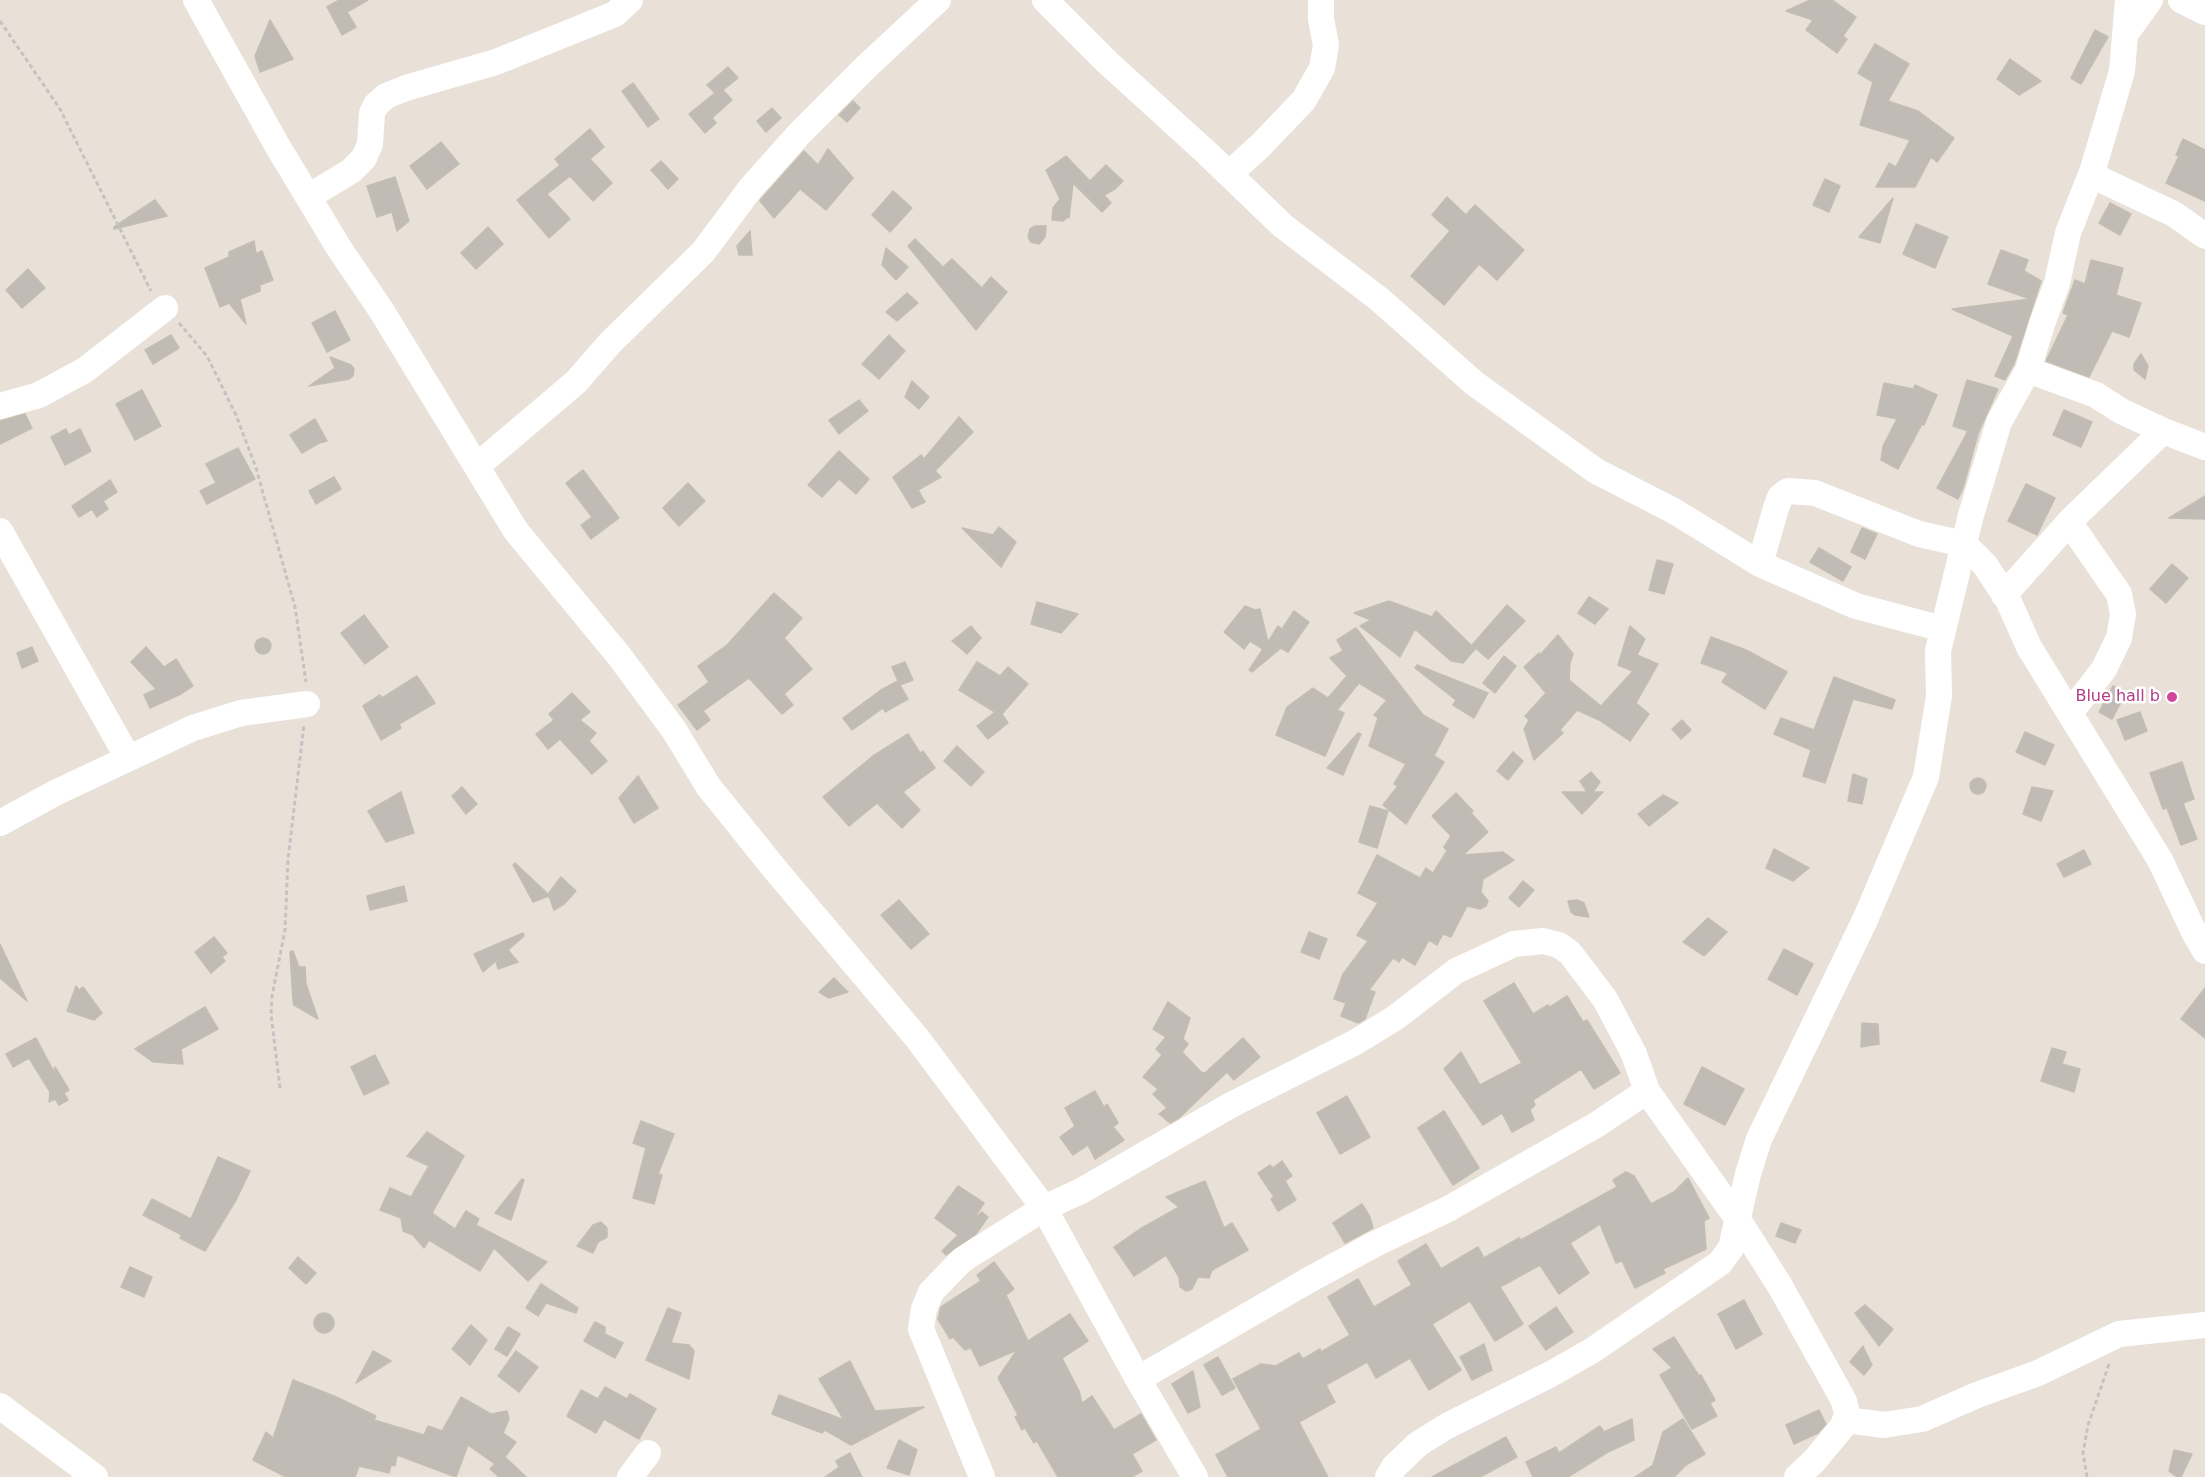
<!DOCTYPE html>
<html>
<head>
<meta charset="utf-8">
<style>
	body { margin:0 }
	canvas { display:block; background:#e9e1d8 }
</style>
</head>
<body>
<canvas width="2205" height="1477"></canvas>
<script>
const g = document.querySelector('canvas').getContext('2d');
g.lineJoin = 'round';
function paint(path, color) { g.fillStyle = color; g.fill(path, 'evenodd'); }
const poly = rows => new Path2D(rows.map(r => 'M' + r).join(''));
function stroke(path, color, width, dash) { g.strokeStyle = color; g.lineWidth = width; g.lineCap = dash ? 'butt' : 'round'; g.setLineDash(dash || []); g.stroke(path); }
function label(font, color, halo, rows, align = 'center') {
  g.font = font + ' "DejaVu Sans",sans-serif'; g.lineWidth = 5; g.setLineDash([]); g.textBaseline = 'middle'; g.strokeStyle = halo; g.fillStyle = color; for (const [text, x, y, turn = 0] of rows) {
    g.save(); g.translate(x, y); g.rotate((+turn || 0) * Math.PI / 180); g.textAlign = isNaN(turn) ? turn : align; if (halo) g.strokeText(text, 0, 0); g.fillText(text, 0, 0); g.restore();
  }
}
const building = poly([
	[339,0,368,0,347,12,356,27,342,35,327,7,339,0],
	[1810,0,1832,0,1856,17,1843,36,1847,39,1837,53,1806,30,1813,20,1786,11,1810,0],
	[270,20,293,59,260,72,255,56,270,20],
	[2095,30,2108,37,2081,84,2071,78,2095,30],
	[1875,44,1909,64,1888,101,1918,111,1954,138,1937,162,1931,157,1915,187,1876,187,1889,163,1896,167,1910,140,1860,125,1873,82,1858,73,1875,44],
	[2010,59,2041,81,2019,95,1997,79,2010,59],
	[728,67,738,78,723,90,732,100,712,118,716,123,705,133,689,114,715,93,707,85,728,67],
	[633,83,659,119,648,127,622,91,633,83],
	[853,101,860,108,847,122,839,115,853,101],
	[772,108,781,118,766,132,757,121,772,108],
	[590,129,604,147,590,159,612,183,593,201,570,176,547,194,570,219,549,238,517,200,560,165,555,159,590,129],
	[2183,139,2205,150,2205,201,2166,183,2179,156,2176,155,2183,139],
	[441,142,459,164,427,189,410,166,441,142],
	[828,149,853,178,826,210,800,189,774,218,760,201,762,198,804,151,818,165,828,149],
	[1066,156,1090,181,1106,165,1123,181,1115,189,1104,195,1111,203,1102,212,1073,183,1069,218,1068,217,1063,221,1052,220,1053,208,1060,199,1046,170,1066,156],
	[661,161,678,179,668,189,651,170,661,161],
	[395,177,409,221,397,231,392,212,377,217,367,186,395,177],
	[1825,179,1840,186,1829,212,1813,205,1825,179],
	[893,191,912,208,890,232,872,215,893,191],
	[1447,197,1466,215,1475,205,1524,250,1497,280,1479,264,1444,305,1411,276,1450,231,1432,215,1447,197],
	[1893,198,1880,243,1859,237,1893,198],
	[155,200,167,216,114,229,114,227,155,200],
	[2110,203,2131,214,2120,235,2099,223,2110,203],
	[1916,224,1948,237,1935,268,1903,254,1916,224],
	[1035,226,1046,226,1045,237,1039,244,1031,242,1028,237,1030,229,1035,226],
	[488,227,503,244,476,269,461,253,488,227],
	[750,231,752,255,739,255,737,246,750,231],
	[915,239,943,267,952,259,982,288,991,277,1007,292,976,330,908,246,915,239],
	[254,241,256,254,262,251,273,280,260,285,260,291,240,299,246,324,229,303,220,307,205,268,229,257,229,252,254,241],
	[886,248,908,267,896,280,882,265,886,248],
	[2001,250,2028,260,2024,271,2041,281,2014,364,2005,380,1995,376,2013,336,1952,309,2030,299,1988,284,2001,250],
	[2091,260,2123,268,2116,295,2141,303,2129,337,2112,331,2089,377,2046,361,2068,315,2063,313,2075,280,2085,284,2091,260],
	[28,269,45,288,22,308,6,290,28,269],
	[907,293,918,303,897,321,886,312,907,293],
	[335,311,350,340,327,352,312,323,335,311],
	[171,335,179,348,153,364,145,350,171,335],
	[889,335,905,351,879,379,862,364,889,335],
	[2141,354,2148,366,2145,379,2134,370,2134,364,2141,354],
	[330,357,351,365,354,369,353,376,349,379,309,386,335,368,330,357],
	[1967,380,1998,389,1978,434,1963,488,1958,499,1937,488,1968,431,1953,426,1967,380],
	[912,381,929,397,919,409,905,397,912,381],
	[1884,383,1913,389,1915,385,1937,395,1924,425,1922,424,1898,469,1881,460,1883,446,1897,419,1877,415,1884,383],
	[142,390,161,426,135,440,116,404,142,390],
	[859,400,868,411,839,434,829,420,859,400],
	[2064,410,2092,422,2081,447,2053,435,2064,410],
	[25,414,32,428,0,444,0,421,25,414],
	[959,417,973,432,935,471,941,477,918,490,925,502,912,508,893,477,921,455,924,459,959,417],
	[315,419,327,441,319,443,302,453,290,435,315,419],
	[66,429,69,435,80,429,91,451,65,465,51,437,66,429],
	[238,448,255,479,207,504,200,491,216,483,206,464,238,448],
	[839,451,869,479,856,494,839,479,822,497,808,485,839,451],
	[583,470,619,518,591,539,581,525,592,517,566,483,583,470],
	[334,477,341,489,316,504,309,491,334,477],
	[110,480,117,492,103,501,108,509,97,517,92,509,79,517,72,506,110,480],
	[688,483,705,501,679,526,663,508,688,483],
	[2026,484,2055,498,2037,535,2008,521,2026,484],
	[2205,496,2205,519,2169,518,2205,496],
	[999,527,1016,542,1001,567,962,528,993,535,999,527],
	[1862,528,1877,534,1865,559,1851,552,1862,528],
	[1819,548,1851,567,1843,581,1810,562,1819,548],
	[1657,560,1673,564,1664,594,1649,590,1657,560],
	[2172,564,2188,578,2166,603,2150,589,2172,564],
	[774,593,802,618,784,638,812,669,784,694,793,705,782,714,749,678,703,711,710,720,697,730,678,705,709,682,698,666,727,645,774,593],
	[1589,597,1608,609,1595,624,1578,613,1589,597],
	[1389,601,1432,617,1436,611,1475,649,1463,663,1451,661,1415,629,1400,657,1360,626,1371,620,1354,613,1389,601],
	[1037,602,1078,614,1061,633,1031,624,1037,602],
	[1507,605,1525,621,1488,659,1472,645,1507,605],
	[1245,606,1255,610,1260,609,1268,642,1278,626,1282,629,1294,611,1309,622,1288,652,1281,648,1252,672,1249,670,1263,649,1250,641,1244,649,1224,632,1245,606],
	[364,615,388,647,365,664,341,633,364,615],
	[971,626,981,638,967,654,952,641,971,626],
	[1630,626,1645,639,1637,655,1658,664,1636,703,1649,714,1630,741,1599,720,1577,710,1560,730,1563,733,1534,760,1524,729,1529,720,1525,716,1546,693,1524,667,1539,653,1540,655,1558,635,1573,654,1570,663,1569,680,1601,706,1633,671,1618,665,1630,626],
	[1356,628,1423,715,1448,729,1434,756,1444,762,1406,824,1383,805,1398,786,1394,784,1406,764,1369,746,1378,718,1374,715,1387,700,1359,683,1337,710,1344,713,1325,756,1276,735,1287,707,1313,688,1328,698,1347,676,1330,658,1343,651,1337,640,1356,628],
	[1711,637,1746,650,1787,672,1765,709,1722,682,1728,673,1701,663,1711,637],
	'255 646a8 8 0 1 1 16 0a8 8 0 1 1-16 0Z',
	[32,647,38,661,22,668,17,653,32,647],
	[146,647,164,667,176,659,193,686,181,694,150,708,144,695,156,689,131,662,146,647],
	[1504,656,1516,666,1495,693,1483,683,1504,656],
	[905,662,913,680,900,685,908,699,885,712,883,708,852,730,843,718,881,690,898,681,892,667,905,662],
	[977,662,1000,676,1008,667,1028,684,1002,714,1008,723,988,739,977,726,995,712,959,690,977,662],
	[1417,665,1488,693,1474,718,1453,705,1456,700,1415,668,1417,665],
	[417,676,435,703,399,724,401,728,381,740,363,706,380,695,382,698,417,676],
	[1834,677,1895,700,1892,709,1853,699,1825,783,1803,776,1811,750,1774,734,1781,718,1814,730,1834,677],
	[2113,686,2126,693,2112,719,2099,712,2113,686],
	[572,693,590,712,580,720,596,733,589,741,607,761,592,774,560,739,548,749,536,734,554,720,549,714,572,693],
	[2140,712,2147,731,2125,740,2117,720,2140,712],
	[1682,720,1691,730,1681,739,1672,729,1682,720],
	[2025,732,2054,745,2045,765,2016,752,2025,732],
	[1358,733,1361,734,1343,775,1327,768,1358,733],
	[908,734,920,753,923,751,935,768,903,792,920,810,902,828,877,803,849,826,823,797,873,756,908,734],
	[957,746,984,772,971,786,944,761,957,746],
	[1513,752,1523,761,1508,780,1497,771,1513,752],
	[2182,762,2194,799,2183,803,2197,839,2181,845,2167,808,2163,809,2150,773,2182,762],
	[1591,772,1600,782,1593,792,1603,792,1582,814,1562,792,1587,792,1580,781,1591,772],
	[1853,774,1867,779,1862,804,1848,801,1853,774],
	[638,776,658,808,634,823,619,798,638,776],
	'1970 786a8 8 0 1 1 16 0a8 8 0 1 1-16 0Z',
	[462,787,477,804,466,814,452,796,462,787],
	[2032,787,2053,791,2041,821,2023,814,2032,787],
	[401,792,414,833,386,842,368,811,401,792],
	[1456,793,1473,811,1471,813,1488,832,1463,855,1503,852,1514,860,1483,879,1481,892,1488,901,1486,906,1480,909,1467,906,1451,937,1443,934,1437,945,1429,940,1415,965,1402,957,1399,962,1393,958,1369,990,1375,992,1365,1019,1358,1023,1341,1016,1346,1003,1334,999,1343,974,1368,941,1357,935,1378,903,1358,893,1377,855,1420,878,1426,868,1433,873,1447,851,1444,847,1451,836,1432,816,1456,793],
	[1663,795,1678,803,1649,826,1638,814,1663,795],
	[1370,806,1388,811,1377,848,1359,842,1370,806],
	[1774,849,1809,868,1793,881,1766,868,1774,849],
	[2084,850,2091,864,2064,877,2057,864,2084,850],
	[515,863,548,894,561,877,576,891,564,904,554,910,549,896,533,902,513,865,515,863],
	[1523,881,1534,890,1519,907,1509,898,1523,881],
	[404,886,407,901,370,910,367,896,404,886],
	[899,900,929,934,911,949,881,915,899,900],
	[1577,900,1584,903,1589,917,1575,915,1571,912,1568,901,1577,900],
	[1708,918,1727,932,1704,956,1683,942,1708,918],
	[1309,932,1327,939,1319,959,1301,952,1309,932],
	[523,933,524,936,508,950,518,962,498,969,496,961,483,972,474,954,523,933],
	[214,937,227,953,222,957,225,961,211,973,195,952,214,937],
	[0,944,27,1001,0,978,0,944],
	[1784,949,1813,964,1797,995,1768,979,1784,949],
	[293,951,299,967,305,967,306,984,318,1019,294,1005,293,1001,290,952,293,951],
	[834,978,848,992,829,998,819,992,834,978],
	[1514,983,1533,1014,1548,1005,1550,1007,1567,996,1583,1022,1587,1020,1620,1073,1594,1089,1581,1069,1533,1100,1535,1105,1530,1110,1534,1120,1512,1132,1502,1113,1483,1125,1444,1069,1461,1052,1480,1085,1522,1063,1484,1001,1514,983],
	[76,986,79,990,83,987,102,1013,94,1020,67,1011,76,986],
	[2205,988,2205,1038,2181,1019,2205,988],
	[1168,1002,1190,1018,1183,1039,1188,1044,1182,1052,1201,1072,1205,1073,1243,1038,1260,1057,1234,1080,1227,1072,1179,1118,1170,1123,1159,1114,1167,1108,1153,1094,1158,1089,1143,1077,1162,1055,1156,1049,1166,1037,1153,1029,1168,1002],
	[205,1007,218,1029,181,1049,183,1064,153,1062,135,1049,205,1007],
	[1862,1023,1878,1024,1879,1044,1861,1047,1862,1023],
	[36,1038,54,1072,55,1067,69,1090,64,1093,68,1100,59,1105,55,1099,49,1102,50,1092,29,1058,13,1067,6,1054,36,1038],
	[2052,1048,2066,1052,2062,1064,2080,1069,2074,1092,2041,1081,2052,1048],
	[375,1055,389,1083,364,1095,351,1067,375,1055],
	[1702,1067,1744,1089,1725,1125,1684,1104,1702,1067],
	[1095,1091,1104,1107,1107,1104,1118,1123,1113,1127,1124,1140,1095,1159,1088,1145,1073,1155,1060,1137,1075,1126,1065,1108,1095,1091],
	[1347,1096,1370,1137,1340,1154,1317,1113,1347,1096],
	[1444,1111,1479,1168,1453,1185,1418,1128,1444,1111],
	[641,1121,674,1134,658,1174,662,1175,654,1204,633,1198,646,1148,633,1143,641,1121],
	[427,1132,464,1156,432,1213,455,1229,466,1211,479,1219,476,1225,547,1262,528,1281,494,1248,480,1271,429,1240,424,1248,413,1235,403,1231,401,1218,380,1210,390,1188,411,1197,429,1166,407,1156,427,1132],
	[218,1157,250,1171,236,1200,205,1251,180,1238,182,1235,143,1215,152,1199,191,1219,218,1157],
	[1282,1161,1292,1176,1285,1181,1296,1200,1278,1211,1271,1199,1274,1197,1258,1173,1270,1165,1273,1168,1282,1161],
	[1626,1172,1634,1176,1651,1204,1674,1192,1688,1178,1709,1218,1704,1221,1706,1249,1663,1269,1665,1273,1635,1288,1622,1261,1616,1263,1600,1224,1570,1243,1589,1273,1559,1294,1540,1265,1500,1287,1523,1324,1495,1341,1470,1301,1432,1324,1461,1370,1429,1390,1410,1358,1376,1378,1367,1362,1326,1385,1335,1402,1299,1422,1328,1477,1228,1477,1216,1455,1261,1429,1233,1379,1261,1364,1276,1366,1299,1353,1303,1359,1320,1349,1321,1352,1350,1335,1328,1297,1358,1279,1374,1307,1412,1285,1398,1261,1426,1244,1441,1269,1478,1247,1484,1258,1519,1238,1521,1240,1617,1187,1613,1180,1626,1172],
	[522,1179,524,1180,511,1220,495,1213,522,1179],
	[1205,1181,1224,1228,1232,1223,1248,1250,1212,1270,1209,1278,1198,1277,1192,1289,1186,1291,1180,1287,1179,1277,1166,1255,1134,1276,1114,1247,1140,1229,1179,1207,1166,1197,1205,1181],
	[958,1186,984,1203,973,1220,970,1221,971,1222,982,1212,988,1217,976,1234,946,1255,942,1251,958,1235,935,1218,958,1186],
	[1362,1204,1370,1217,1373,1228,1345,1243,1333,1223,1362,1204],
	[601,1222,607,1228,607,1237,598,1242,593,1253,577,1246,593,1225,601,1222],
	[1781,1223,1801,1230,1795,1243,1776,1236,1781,1223],
	[298,1257,316,1273,306,1284,289,1268,298,1257],
	[994,1262,1014,1289,1006,1295,1028,1341,1070,1314,1088,1341,1062,1358,1079,1391,1082,1403,1092,1396,1114,1430,1141,1414,1156,1440,1132,1454,1142,1471,1132,1477,1058,1477,1037,1441,1034,1443,1025,1428,1022,1430,1015,1417,1018,1415,998,1378,1017,1350,980,1366,971,1348,965,1350,953,1337,950,1339,938,1319,941,1307,981,1281,977,1275,994,1262],
	[130,1267,152,1277,144,1297,121,1287,130,1267],
	[541,1284,578,1308,576,1313,546,1303,538,1316,526,1308,541,1284],
	[1744,1300,1762,1334,1736,1349,1718,1314,1744,1300],
	[1865,1305,1893,1329,1879,1346,1855,1313,1865,1305],
	[1556,1307,1573,1332,1546,1350,1529,1326,1556,1307],
	[668,1308,681,1313,671,1343,689,1345,694,1351,689,1379,646,1360,668,1308],
	'314 1323a10 10 0 1 1 20 0a10 10 0 1 1-20 0Z',
	[595,1322,605,1327,605,1334,623,1343,615,1358,584,1341,595,1322],
	[471,1325,487,1340,470,1365,452,1349,471,1325],
	[508,1327,520,1334,507,1356,495,1349,508,1327],
	[1674,1337,1699,1376,1701,1375,1715,1400,1710,1403,1717,1416,1692,1429,1660,1375,1672,1368,1653,1349,1674,1337],
	[1484,1344,1492,1370,1472,1380,1460,1357,1484,1344],
	[1863,1346,1872,1365,1864,1375,1850,1362,1863,1346],
	[373,1351,391,1361,356,1383,373,1351],
	[516,1351,538,1367,519,1392,498,1376,516,1351],
	[1218,1357,1235,1388,1222,1395,1204,1365,1218,1357],
	[850,1361,875,1411,924,1407,851,1445,825,1430,822,1433,772,1414,779,1395,844,1420,819,1379,850,1361],
	[1193,1371,1200,1407,1188,1413,1172,1384,1193,1371],
	[293,1380,334,1396,376,1416,374,1420,424,1435,428,1426,442,1431,461,1397,491,1414,507,1411,509,1419,503,1433,516,1442,505,1457,526,1477,499,1477,490,1469,495,1464,468,1445,456,1477,397,1455,395,1466,391,1465,389,1473,359,1466,355,1477,286,1477,253,1460,266,1432,273,1438,293,1380],
	[605,1387,627,1399,630,1394,656,1409,639,1439,604,1419,596,1433,567,1416,581,1390,598,1399,605,1387],
	[1819,1410,1826,1424,1818,1433,1794,1444,1786,1425,1819,1410],
	[1632,1419,1634,1440,1608,1452,1568,1477,1533,1477,1526,1462,1556,1447,1559,1453,1600,1426,1604,1432,1632,1419],
	[1683,1419,1705,1454,1686,1465,1674,1477,1635,1477,1653,1465,1663,1432,1683,1419],
	[1506,1437,1517,1457,1480,1477,1432,1477,1506,1437],
	[899,1440,917,1450,909,1475,887,1468,899,1440],
	[2174,1450,2192,1454,2181,1477,2177,1477,2169,1471,2174,1450],
	[850,1453,862,1477,825,1477,839,1467,836,1461,850,1453]
]);
paint(building, '#c1bbb5');
stroke(building, '#c4bdb2', 1.5);
stroke(poly([
	[0,21,60,109,151,291],
	[179,323,207,356,236,415,256,468,295,607,306,682],
	[280,1088,271,1014,272,996,285,930,288,859,304,725],
	[2087,1477,2083,1453,2088,1425,2109,1364]
]), '#c3c3c3', 3, [4.5, 3]);
stroke(poly([
	[196,0,278,147,339,248,381,310,516,531,620,657,674,730,708,786,774,868,917,1038,1044,1208,1138,1379,1195,1477],
	[1045,0,1107,62,1208,154,1283,226,1379,299,1474,383,1596,471,1674,511,1760,564,1856,606,1943,629],
	[2181,0,2205,12],
	[2127,32,2150,0],
	[1229,174,1261,145,1304,100,1322,68,1326,45,1321,19,1321,0],
	[2091,175,2174,214,2205,236],
	[308,197,351,171,364,158,370,144,372,113,376,105,386,96,406,88,496,62,615,14,630,0],
	[2028,370,2096,395,2121,411,2166,432,2205,447],
	[0,406,39,395,85,370,165,308],
	[477,466,576,382,610,343,703,252,750,189,799,134,867,66,938,0],
	[2069,522,2119,594,2123,614,2119,638,2104,669,2070,713],
	[0,531,128,758],
	[1760,564,1776,508,1780,497,1788,491,1815,493,1919,534,1964,544,1985,565,2008,600,2029,647,2160,860,2195,934,2205,951],
	[2004,595,2072,519,2163,431],
	[0,823,55,793,193,728,241,713,307,704],
	[1138,1379,1309,1280,1375,1244,1448,1209,1596,1125,1647,1091],
	[0,1406,95,1477],
	[1846,1420,1884,1425,1922,1419,1977,1395,2038,1373,2119,1334,2205,1325],
	[630,1477,648,1453],
	[982,1477,921,1329,924,1309,931,1292,962,1260,1044,1208,1081,1191,1231,1105,1354,1043,1395,1018,1456,971,1514,944,1543,941,1559,945,1570,953,1605,999,1634,1054,1647,1091,1737,1218,1780,1286,1844,1401,1847,1414,1843,1426,1815,1460,1797,1477],
	[1388,1477,1394,1467,1418,1444,1447,1426,1551,1374,1593,1350,1720,1263,1731,1248,1748,1174,1759,1139,1865,920,1926,777,1939,696,1938,651,1971,515,1999,422,2028,370,2042,324,2057,283,2068,233,2093,169,2122,71,2128,0]
]), '#fff', 26);
for (const [x, y, r, color] of [
	[2172,697,6,"#d1479c"]
]) { const dot = new Path2D(); dot.arc(x, y, r, 0, 2 * Math.PI); g.fillStyle = color; g.fill(dot); stroke(dot, '#fff', 2); }
label('16px', '#b23c85', '#fff', [
	["Blue hall b",2160,697]
], 'right');
</script>
</body>
</html>
